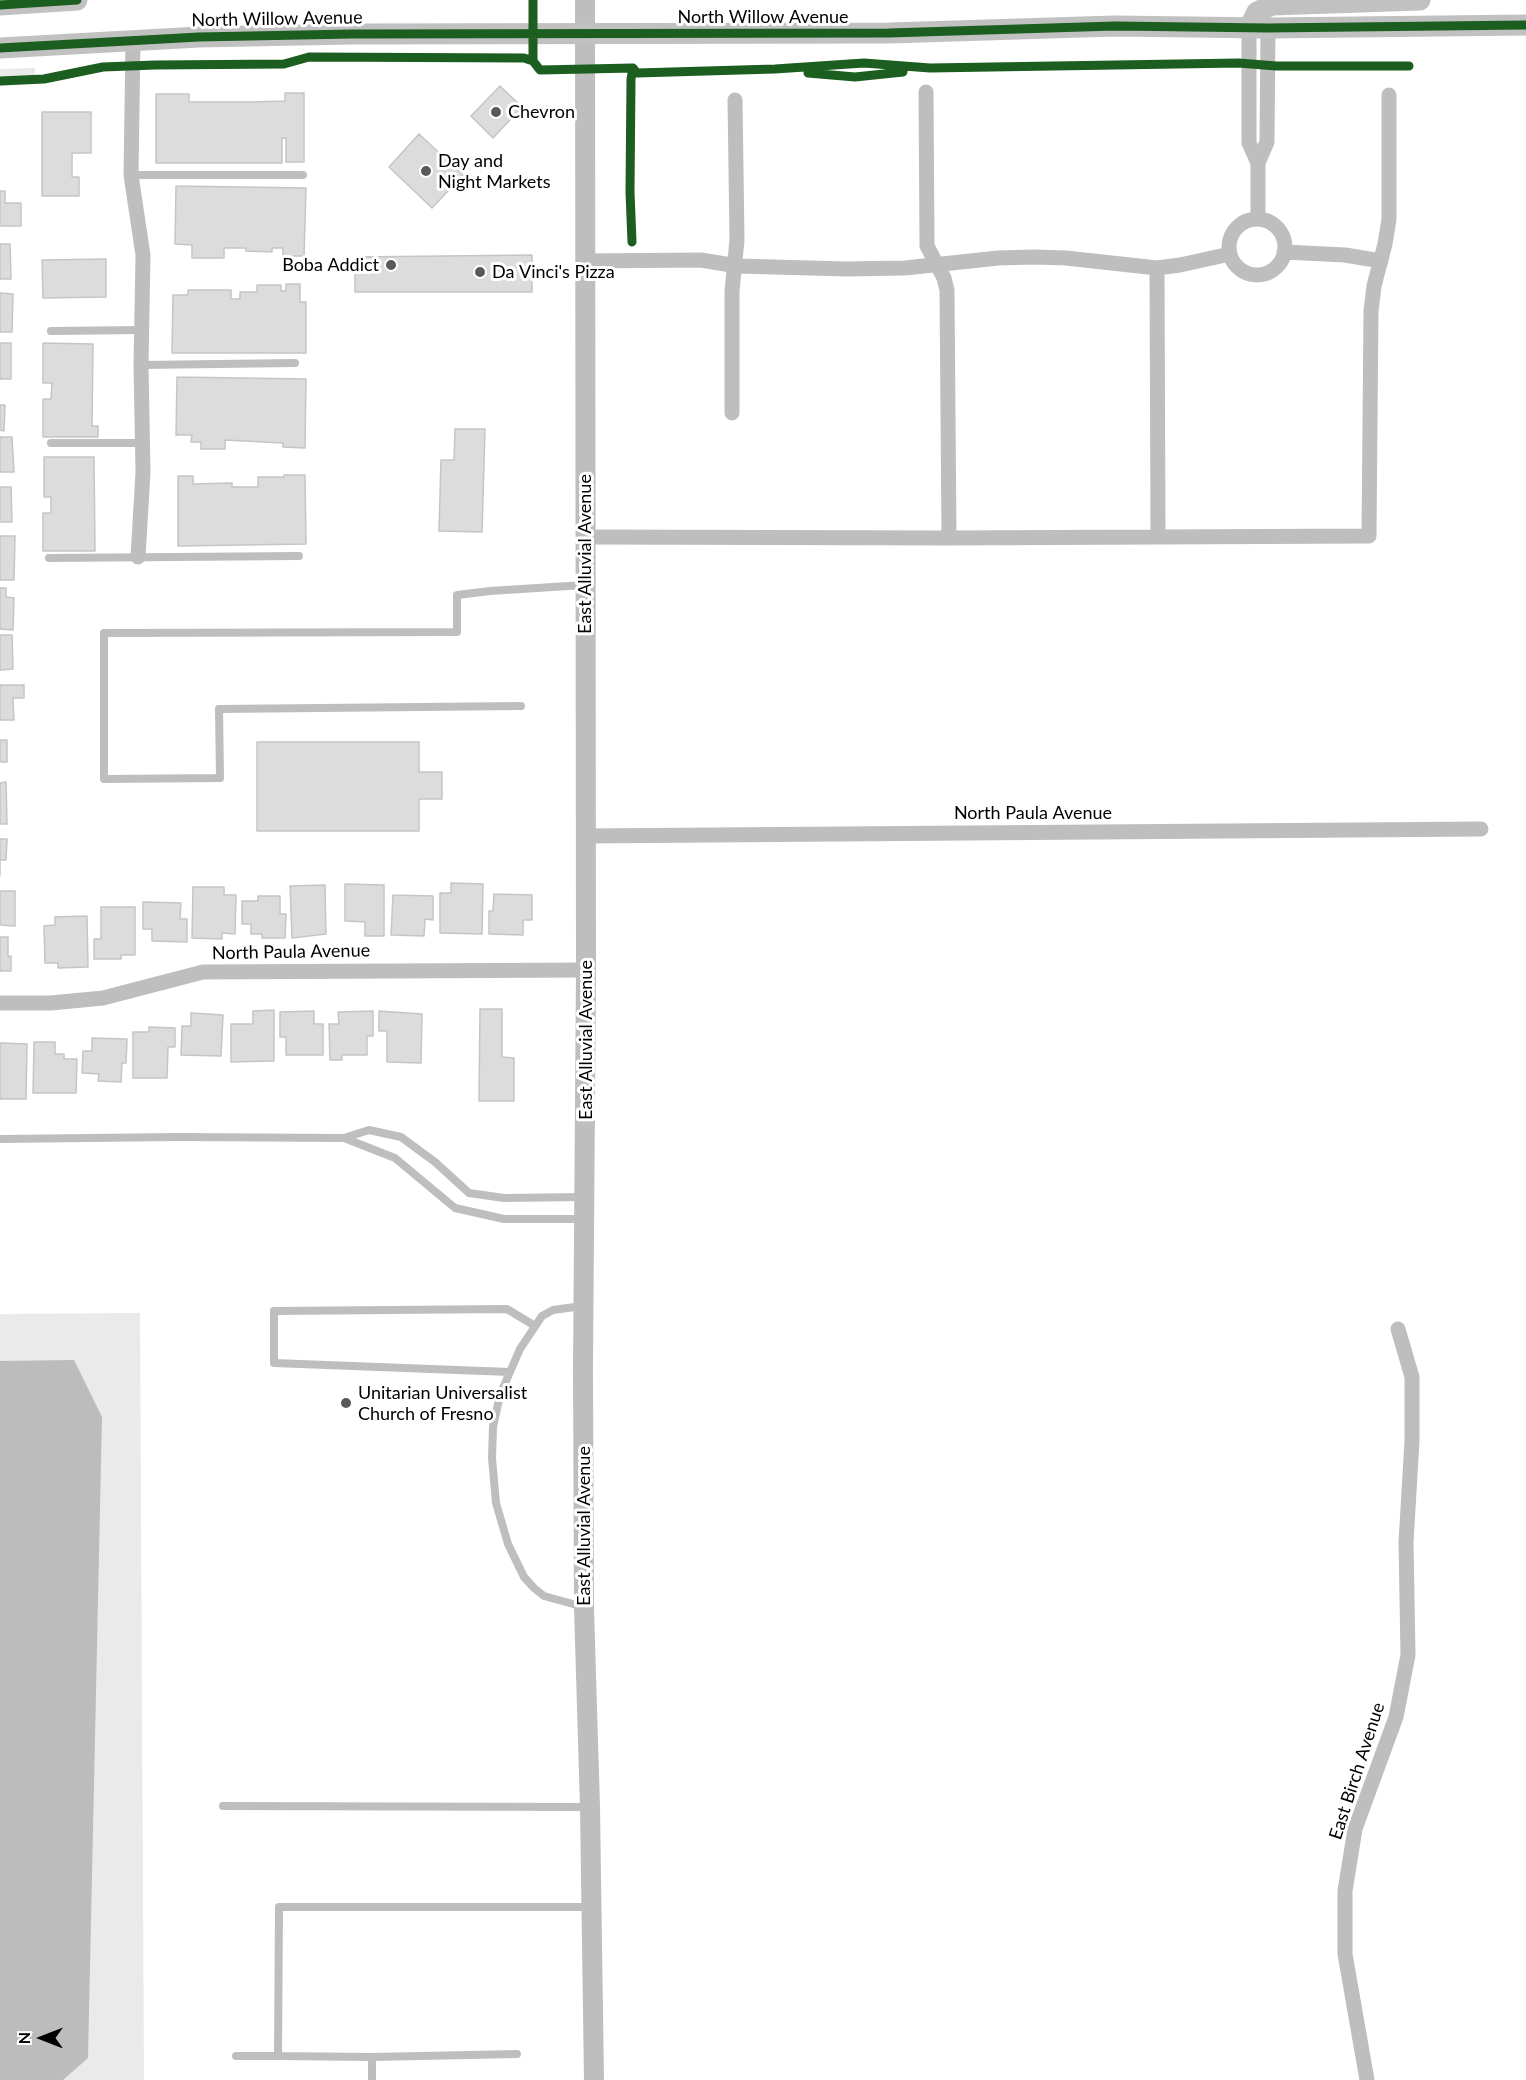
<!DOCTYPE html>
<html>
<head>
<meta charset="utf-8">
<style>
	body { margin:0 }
	#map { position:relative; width:1526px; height:2080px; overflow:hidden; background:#fff; font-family:Lato,sans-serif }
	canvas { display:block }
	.north { position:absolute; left:12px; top:2008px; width:60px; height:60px; -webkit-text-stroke:4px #fff; paint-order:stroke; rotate:270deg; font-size:16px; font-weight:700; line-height:24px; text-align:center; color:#000 }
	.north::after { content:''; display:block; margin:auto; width:21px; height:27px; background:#000; clip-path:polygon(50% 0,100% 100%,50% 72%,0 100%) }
</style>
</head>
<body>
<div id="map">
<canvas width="1526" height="2080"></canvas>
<div class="north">N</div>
</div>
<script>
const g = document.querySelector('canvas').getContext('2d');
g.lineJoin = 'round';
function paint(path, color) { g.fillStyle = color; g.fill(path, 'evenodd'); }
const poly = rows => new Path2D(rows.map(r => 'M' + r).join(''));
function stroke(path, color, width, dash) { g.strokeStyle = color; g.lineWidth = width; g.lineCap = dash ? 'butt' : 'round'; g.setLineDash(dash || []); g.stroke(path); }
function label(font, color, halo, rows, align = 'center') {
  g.font = font + ' Lato,sans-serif'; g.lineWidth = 6; g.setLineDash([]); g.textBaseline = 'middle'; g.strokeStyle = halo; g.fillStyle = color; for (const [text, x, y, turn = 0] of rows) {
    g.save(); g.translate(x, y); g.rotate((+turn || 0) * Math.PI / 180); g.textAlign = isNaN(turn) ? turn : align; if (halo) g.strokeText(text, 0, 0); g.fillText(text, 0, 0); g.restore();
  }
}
paint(poly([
	[35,68,35,84,0,86,0,69],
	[140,1313,144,2080,0,2080,0,1314]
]), '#eaeaea');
paint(poly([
	[74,1360,102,1417,88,2058,63,2080,0,2080,0,1361]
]), '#bcbcbc');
const building = poly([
	[500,86,522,107,493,138,471,116,500,86],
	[285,93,304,93,304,162,286,162,286,138,282,138,282,163,156,163,156,94,189,94,189,102,249,102,285,101,285,93],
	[42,112,91,112,91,153,72,153,72,177,79,177,79,196,42,196,42,112],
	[419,134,463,175,432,208,389,167,419,134],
	[176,186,306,188,304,256,283,256,283,248,272,248,272,252,246,251,246,248,224,248,224,258,192,258,192,245,175,244,176,186],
	[0,191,5,191,5,203,21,203,21,226,0,226,0,191],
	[0,244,10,244,11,279,0,279,0,244],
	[532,255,532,292,355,292,355,257,532,255],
	[106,259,106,297,43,298,42,260,106,259],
	[286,284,300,284,300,302,306,302,306,353,172,353,173,295,188,295,188,290,231,290,231,299,240,299,240,292,257,292,257,285,281,285,281,291,286,291,286,284],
	[0,293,13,294,12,332,0,332,0,293],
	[0,343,11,343,11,379,0,379,0,343],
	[43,343,93,344,92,426,98,426,98,437,43,437,43,399,51,399,52,383,43,383,43,343],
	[177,377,306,379,305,448,283,447,283,443,225,440,225,449,201,449,201,442,191,442,192,435,176,435,177,377],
	[0,405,5,405,4,431,0,430,0,405],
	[455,429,485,429,482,532,439,531,441,460,454,460,455,429],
	[0,437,12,437,14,472,0,472,0,437],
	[44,457,94,457,95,551,43,551,43,513,51,513,51,497,44,497,44,457],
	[284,475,305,475,306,544,178,546,178,476,193,476,193,484,232,483,232,487,258,487,258,477,284,477,284,475],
	[0,487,11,487,12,522,0,522,0,487],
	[0,536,15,536,14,580,0,580,0,536],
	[0,588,6,588,6,597,14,598,13,630,0,629,0,588],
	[0,635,12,635,13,669,0,670,0,635],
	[0,685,24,685,24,698,13,698,14,720,0,720,0,685],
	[0,740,7,740,7,762,0,762,0,740],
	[257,742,419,742,419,772,442,772,442,799,419,799,419,831,257,831,257,742],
	[6,782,7,824,0,824,0,783,6,782],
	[0,839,7,839,6,860,0,860,0,875,0,839],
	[451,883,483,884,482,934,440,933,440,893,451,893,451,883],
	[345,884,384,885,384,936,365,936,365,922,345,921,345,884],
	[325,885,326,934,292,938,290,886,325,885],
	[193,887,224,887,224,895,236,895,235,934,222,933,222,939,192,938,193,887],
	[0,891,15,891,15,926,0,925,0,891],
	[494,894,532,895,532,920,523,920,523,935,489,934,489,911,493,911,494,894],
	[393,895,433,896,433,920,425,919,424,936,391,935,393,895],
	[258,896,280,896,280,914,286,914,285,938,262,938,262,934,251,934,251,924,242,924,242,901,258,901,258,896],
	[143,902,181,903,180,919,187,919,187,942,152,941,152,929,143,929,143,902],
	[101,907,135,907,135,955,121,955,121,959,94,959,94,939,101,939,101,907],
	[87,916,88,967,58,968,58,963,45,963,44,926,55,925,55,917,87,916],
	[0,937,8,937,8,957,11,956,11,971,0,971,0,937],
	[480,1009,502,1009,502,1057,514,1058,514,1101,479,1101,480,1009],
	[274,1010,274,1061,231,1062,231,1024,253,1024,253,1011,274,1010],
	[314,1011,314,1024,323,1024,323,1055,286,1055,286,1037,280,1037,280,1012,314,1011],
	[373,1011,373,1036,367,1036,367,1055,342,1055,342,1060,330,1060,329,1024,339,1024,338,1012,373,1011],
	[379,1011,422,1014,421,1063,387,1062,387,1031,379,1031,379,1011],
	[191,1013,223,1015,221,1056,181,1055,182,1026,191,1026,191,1013],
	[149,1027,175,1028,175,1047,168,1047,167,1078,133,1078,133,1032,149,1032,149,1027],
	[92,1038,127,1039,126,1063,122,1063,121,1082,98,1081,99,1074,82,1073,83,1051,92,1051,92,1038],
	[34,1042,55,1042,55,1054,64,1054,64,1059,77,1059,76,1093,33,1093,34,1042],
	[0,1043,27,1044,26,1099,0,1099,0,1043]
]);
paint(building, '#dcdcdc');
stroke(building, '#c5c5c5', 1.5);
stroke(poly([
	[131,175,303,175],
	[51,331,142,330],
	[141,365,295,363],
	[51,443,143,443],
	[49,558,299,556],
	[521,706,219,709,220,778,104,779,104,633,457,632,457,595,490,591,584,585],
	[0,1139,178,1137,344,1138],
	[582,1219,504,1219,455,1208,395,1158,344,1138,369,1130,401,1137,435,1162,469,1193,504,1198,583,1197],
	[582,1306,553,1310,542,1316,520,1349,500,1395,493,1427,492,1458,496,1503,508,1544,524,1577,534,1588,544,1596,584,1607],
	[510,1372,274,1363,274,1311,507,1309,535,1326],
	[223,1806,588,1807],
	[236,2056,278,2056],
	[372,2057,517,2054],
	[372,2080,372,2057,278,2056,279,1907,590,1907]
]), '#bebebe', 8);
stroke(poly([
	[1249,28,1249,143,1258,163,1258,219],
	[133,41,131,175,143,255,141,365,143,472,138,557],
	[926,92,927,246,944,278,947,290,949,538],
	[1258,163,1267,142,1268,28],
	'1229 247a28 28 0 1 1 56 0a28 28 0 1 1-56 0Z',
	[1284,252,1345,255,1381,261],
	[585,261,701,260,737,266,847,269,905,268,998,258,1034,257,1066,258,1157,268,1180,265,1230,254],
	[1157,268,1158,537],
	[732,413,732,291,737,240,735,100],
	[585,537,949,538,1369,536,1371,311,1374,286,1385,244,1389,219,1389,95],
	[585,836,1481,829],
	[0,1003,51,1003,103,998,203,972,586,970],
	[1367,2080,1345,1954,1345,1891,1355,1829,1396,1717,1408,1655,1406,1542,1412,1441,1412,1377,1398,1329]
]), '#bebebe', 15);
stroke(poly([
	[585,0,586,970,583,1369,584,1608,590,1807,594,2080]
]), '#bebebe', 20);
stroke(poly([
	[0,5,77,0],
	[1249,28,1257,12,1272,5,1420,0],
	[0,48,199,37,351,34,889,33,1115,26,1268,28,1526,25]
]), '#c1c1c1', 21);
stroke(poly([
	[533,0,533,61,540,70,633,68,637,73,775,69,864,63,930,68,1239,63,1276,66,1409,66],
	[0,5,77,0],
	[0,48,199,37,351,34,889,33,1115,26,1268,28,1526,25],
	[808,73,855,77,903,72],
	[0,81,44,79,103,67,155,65,284,64,309,57,524,58,533,61],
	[632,242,630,192,631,79,633,68]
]), '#1b5e20', 9);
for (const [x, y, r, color] of [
	[496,112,6,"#595959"],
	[426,171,6,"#595959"],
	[391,265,6,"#595959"],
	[480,272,6,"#595959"],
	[346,1403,6,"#595959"]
]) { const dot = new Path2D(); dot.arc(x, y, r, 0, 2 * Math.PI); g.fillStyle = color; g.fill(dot); stroke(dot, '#fff', 2); }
label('18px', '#000', '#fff', [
	["North Willow Avenue",763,17],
	["North Willow Avenue",277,19,-1],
	["East Alluvial Avenue",585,554,-90],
	["North Paula Avenue",1033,813],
	["North Paula Avenue",291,952,-1],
	["East Alluvial Avenue",586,1040,-90],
	["East Alluvial Avenue",584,1526,-90],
	["East Birch Avenue",1357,1771,-72]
]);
label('18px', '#000', '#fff', [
	["Chevron",508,112],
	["Day and",438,161],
	["Night Markets",438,182],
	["Boba Addict",379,265,"right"],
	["Da Vinci's Pizza",492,272],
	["Unitarian Universalist",358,1393],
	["Church of Fresno",358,1414]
], 'left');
</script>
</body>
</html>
